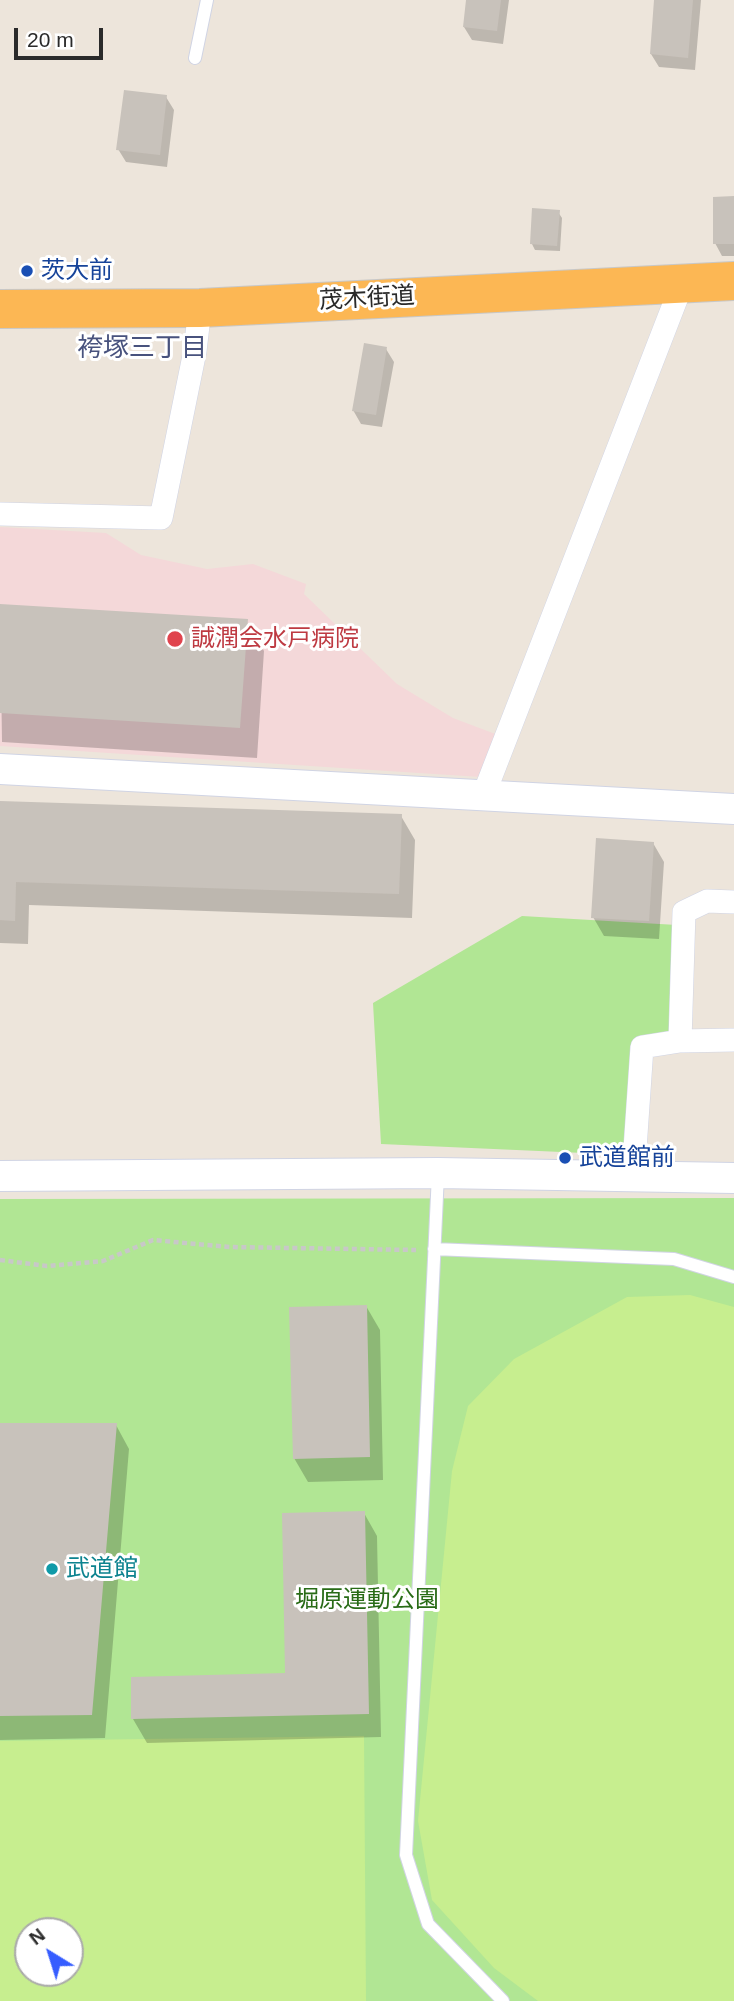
<!DOCTYPE html>
<html>
<head>
<meta charset="utf-8">
<style>
	body { margin:0 }
	#map { position:relative; width:734px; height:2001px; overflow:hidden; background:#ede5db; font-family:Arial,sans-serif }
	canvas { display:block }
	.north { position:absolute; left:14px; top:1917px; width:70px; height:70px; box-sizing:border-box; background:#fff; border:2px solid #aaa; border-radius:50%; rotate:322deg; font-size:19px; font-weight:700; line-height:28px; text-align:center; color:#2a2a2a }
	.north::after { content:''; display:block; margin:auto; width:24px; height:32px; background:#365dff; clip-path:polygon(50% 0,100% 100%,50% 72%,0 100%) }
	.scale { position:absolute; left:14px; top:28px; width:89px; height:32px; box-sizing:border-box; border:4px solid #2a2a2a; border-top:0; padding-left:9px; font-size:21px; line-height:24px; white-space:nowrap; color:#2a2a2a; -webkit-text-stroke:5px #fff; paint-order:stroke }
</style>
</head>
<body>
<div id="map">
<canvas width="734" height="2001"></canvas>
<div class="north">N</div>
<div class="scale">20 m</div>
</div>
<script>
const g = document.querySelector('canvas').getContext('2d');
g.lineJoin = 'round';
function paint(path, color) { g.fillStyle = color; g.fill(path, 'evenodd'); }
const poly = rows => new Path2D(rows.map(r => 'M' + r).join(''));
function stroke(path, color, width, dash) { g.strokeStyle = color; g.lineWidth = width; g.lineCap = dash ? 'butt' : 'round'; g.setLineDash(dash || []); g.stroke(path); }
function label(font, color, halo, rows, align = 'center') {
  g.font = font + ' Arial,"Noto Sans JP",sans-serif'; g.lineWidth = 6; g.setLineDash([]); g.textBaseline = 'middle'; g.strokeStyle = halo; g.fillStyle = color; for (const [text, x, y, turn = 0] of rows) {
    g.save(); g.translate(x, y); g.rotate((+turn || 0) * Math.PI / 180); g.textAlign = isNaN(turn) ? turn : align; if (halo) g.strokeText(text, 0, 0); g.fillText(text, 0, 0); g.restore();
  }
}
paint(poly([
	[0,527,106,533,141,555,207,569,253,564,306,584,304,594,397,684,453,718,498,735,481,777,0,746]
]), '#f4d8d9');
paint(poly([
	[522,916,677,925,675,1036,637,1044,629,1155,381,1144,373,1003],
	[734,1198,734,2001,0,2001,0,1199],
	[28,1931,70,1931,70,1973,28,1973]
]), '#b1e694');
paint(poly([
	[690,1295,734,1307,734,2001,538,2001,494,1968,432,1900,418,1821,452,1471,468,1406,514,1359,627,1297],
	[364,1736,366,2001,0,2001,0,1741],
	[70,1931,70,1973,28,1973,28,1931]
]), '#c7ee8f');
paint(poly([
	[468,0,509,0,503,44,472,40,464,27],
	[656,0,701,0,695,70,659,67,651,54],
	[166,97,174,110,167,167,126,162,118,149],
	[734,198,734,256,722,256,715,243],
	[558,212,562,218,560,251,535,250,532,244],
	[386,349,394,362,382,427,361,424,353,410],
	[0,605,246,621,264,651,257,758,2,742],
	[0,803,401,816,415,840,412,918,29,905,28,944,0,943],
	[653,843,664,862,659,939,604,936,593,917],
	[366,1306,380,1330,383,1480,308,1482,294,1458],
	[0,1425,116,1425,129,1449,105,1738,0,1740],
	[364,1513,377,1536,381,1737,147,1743,133,1719,287,1675]
]), '#0003');
paint(poly([
	[466,0,501,0,497,31,463,27],
	[654,0,693,0,688,58,650,54],
	[124,90,167,95,160,155,116,150],
	[734,196,734,244,713,244,713,197],
	[532,208,560,210,557,246,530,244],
	[364,343,387,347,376,415,352,411],
	[0,604,248,619,240,728,0,713],
	[0,801,402,814,399,894,16,882,15,921,0,920],
	[596,838,654,842,649,921,591,918],
	[367,1305,370,1457,293,1459,289,1307],
	[0,1423,117,1423,92,1715,0,1716],
	[365,1511,369,1714,131,1719,131,1677,285,1673,282,1513]
]), '#c8c2bb');
const service = poly([
	[195,58,207,0],
	[438,1174,406,1855,428,1924,503,2001],
	[434,1249,674,1259,734,1277]
]);
const minor = poly([
	[0,514,161,518,195,351,200,308],
	[484,794,682,284],
	[680,1041,684,912,707,901,734,902],
	[633,1178,642,1047,680,1041,734,1040]
]);
const tertiary = poly([
	[0,769,734,809],
	[0,1176,438,1173,734,1178]
]);
const trunk = poly([
	[0,309,200,308,734,281]
]);
stroke(service, '#d0d4e4', 14);
stroke(minor, '#d0d4e4', 24);
stroke(tertiary, '#d0d4e4', 32);
stroke(trunk, '#c8c8c8', 40);
stroke(poly([
	[0,1260,47,1266,103,1261,153,1240,229,1247,416,1250]
]), '#c8c8c8', 4.5, [5, 3.5]);
stroke(service, '#fff', 12);
stroke(minor, '#fff', 23);
stroke(tertiary, '#fff', 30);
stroke(trunk, '#fcb754', 38);
for (const [x, y, r, color] of [
	[27,271,7,"#1a4fb4"],
	[175,639,9,"#e0444e"],
	[565,1158,7,"#1a4fb4"],
	[52,1569,7,"#0f9aa8"]
]) { const dot = new Path2D(); dot.arc(x, y, r, 0, 2 * Math.PI); g.fillStyle = color; g.fill(dot); stroke(dot, '#fff', 2.5); }
label('24px', '#164399', '#fff', [
	["茨大前",41,271],
	["武道館前",579,1158]
], 'left');
label('24px', '#2a2a2a', '#fff', [
	["茂木街道",367,299,-3]
]);
label('24px', '#be3a42', '#fff', [
	["誠潤会水戸病院",191,639]
], 'left');
label('24px', '#0d838f', '#fff', [
	["武道館",66,1569]
], 'left');
label('24px', '#286b16', '#fff', [
	["堀原運動公園",367,1600]
]);
label('26px', '#48527d', '#fff', [
	["袴塚三丁目",142,349]
]);
</script>
</body>
</html>
